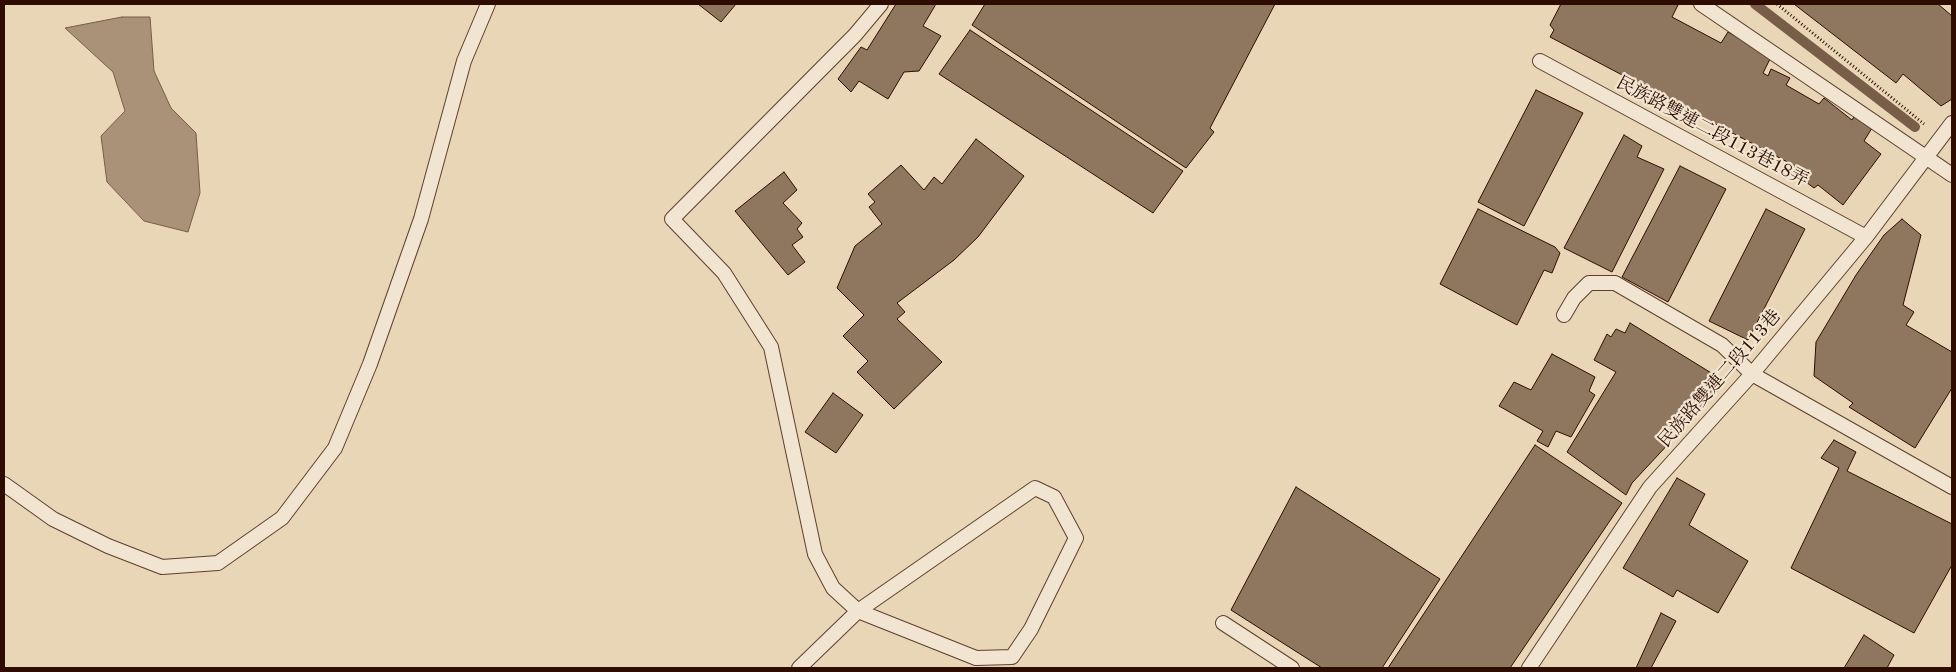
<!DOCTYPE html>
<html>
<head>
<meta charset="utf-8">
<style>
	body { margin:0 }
	#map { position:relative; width:1956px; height:672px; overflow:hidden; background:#e9d6b6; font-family:"Old Standard TT",serif }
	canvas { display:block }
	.frame { position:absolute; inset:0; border:5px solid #2e0d00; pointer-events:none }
</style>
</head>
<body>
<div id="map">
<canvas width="1956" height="672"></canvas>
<div class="frame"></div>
</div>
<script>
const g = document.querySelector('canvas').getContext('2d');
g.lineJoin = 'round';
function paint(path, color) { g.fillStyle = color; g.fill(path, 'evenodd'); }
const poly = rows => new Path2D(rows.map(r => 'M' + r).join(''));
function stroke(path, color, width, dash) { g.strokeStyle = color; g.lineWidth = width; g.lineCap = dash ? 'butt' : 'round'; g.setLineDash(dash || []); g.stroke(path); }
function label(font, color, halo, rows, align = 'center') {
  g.font = font + ' "Old Standard TT","Noto Serif TC",serif'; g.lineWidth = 4.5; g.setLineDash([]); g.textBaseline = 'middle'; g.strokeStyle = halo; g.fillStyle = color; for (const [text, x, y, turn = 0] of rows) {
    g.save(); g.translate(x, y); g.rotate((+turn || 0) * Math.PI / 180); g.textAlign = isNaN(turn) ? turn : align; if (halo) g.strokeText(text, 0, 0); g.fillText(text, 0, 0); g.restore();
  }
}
const water = poly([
	[122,17,150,17,154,71,171,108,196,133,200,193,188,232,144,221,107,182,101,136,125,111,113,72,65,28,122,17]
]);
paint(water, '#a99278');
stroke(water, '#785d48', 1);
stroke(poly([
	[1755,4,1915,127]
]), '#785d48', 10);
const building = poly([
	[698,4,736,4,721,22,698,4],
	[896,4,936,4,923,26,941,36,919,71,904,72,888,99,859,81,851,92,838,79,861,47,867,50,896,4],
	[985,4,1275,4,1210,128,1214,132,1186,168,972,25,985,4],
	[1561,4,1675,4,1678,5,1672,17,1721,43,1728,32,1772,55,1763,73,1768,76,1771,69,1790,78,1786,85,1819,104,1824,98,1852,120,1855,115,1872,128,1864,141,1881,154,1843,205,1818,185,1814,188,1791,171,1795,166,1550,37,1554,30,1550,25,1561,4],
	[1794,4,1938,4,1952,16,1952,99,1941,106,1903,74,1896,83,1794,4],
	[970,30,1183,171,1153,213,939,74,970,30],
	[1536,90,1583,113,1524,226,1478,202,1536,90],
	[1624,135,1642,146,1637,157,1664,169,1612,272,1564,248,1624,135],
	[976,139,1024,176,978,237,954,260,897,303,905,312,897,319,942,362,894,409,857,372,868,361,843,336,864,315,837,288,855,246,882,224,869,207,875,202,868,194,901,165,924,190,934,177,942,184,976,139],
	[1680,166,1726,189,1668,302,1622,277,1680,166],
	[784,172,797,190,783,203,802,223,797,229,803,237,792,245,805,262,788,275,735,211,784,172],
	[1478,209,1555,247,1560,253,1552,273,1544,270,1517,325,1440,284,1478,209],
	[1766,209,1805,229,1748,340,1709,321,1766,209],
	[1902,219,1921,235,1903,305,1914,312,1906,325,1952,352,1952,388,1915,448,1849,407,1853,403,1814,376,1816,342,1856,275,1884,235,1902,219],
	[1630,323,1726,382,1632,483,1626,495,1567,452,1616,372,1594,360,1607,334,1611,337,1616,329,1625,333,1630,323],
	[1552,354,1595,377,1589,391,1595,395,1571,437,1556,431,1548,447,1537,441,1543,431,1499,406,1514,382,1531,390,1552,354],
	[833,393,863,415,836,453,805,432,833,393],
	[1834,440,1856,452,1847,471,1952,524,1952,565,1914,633,1791,568,1839,468,1821,458,1834,440],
	[1535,445,1622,503,1510,668,1388,668,1535,445],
	[1677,478,1705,494,1689,525,1748,561,1718,613,1677,590,1673,597,1623,568,1677,478],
	[1296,487,1440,579,1382,668,1322,668,1231,610,1296,487],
	[1661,613,1676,621,1651,668,1636,668,1661,613],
	[1864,635,1894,655,1887,668,1844,668,1864,635]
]);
paint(building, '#8f765f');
stroke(building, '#2e0d00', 1);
const lane = poly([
	[1701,4,1952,175],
	[1540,61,1866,237],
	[1564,315,1574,298,1589,283,1615,283,1722,345,1752,374,1952,487],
	[4,484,53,519,108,546,162,567,218,563,282,518,335,448,370,364,421,219,464,61,488,4],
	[1223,623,1292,668],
	[799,668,858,611,1035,488,1054,497,1076,538,1031,629,1012,657,976,658,858,611,833,588,815,554,771,347,724,273,672,219,855,35,881,4],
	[1529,668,1650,487,1752,374,1866,237,1952,123]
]);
stroke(lane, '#5d3f2e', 16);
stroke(poly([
	[1777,4,1924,124]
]), '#2e0d00', 3, [1, 2.5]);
stroke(lane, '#f1e4d0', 14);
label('18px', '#2e0d00', '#f1e4d0', [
	["民族路雙連二段113巷18弄",1712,132,28],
	["民族路雙連二段113巷",1720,379,-49]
]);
</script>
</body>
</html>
